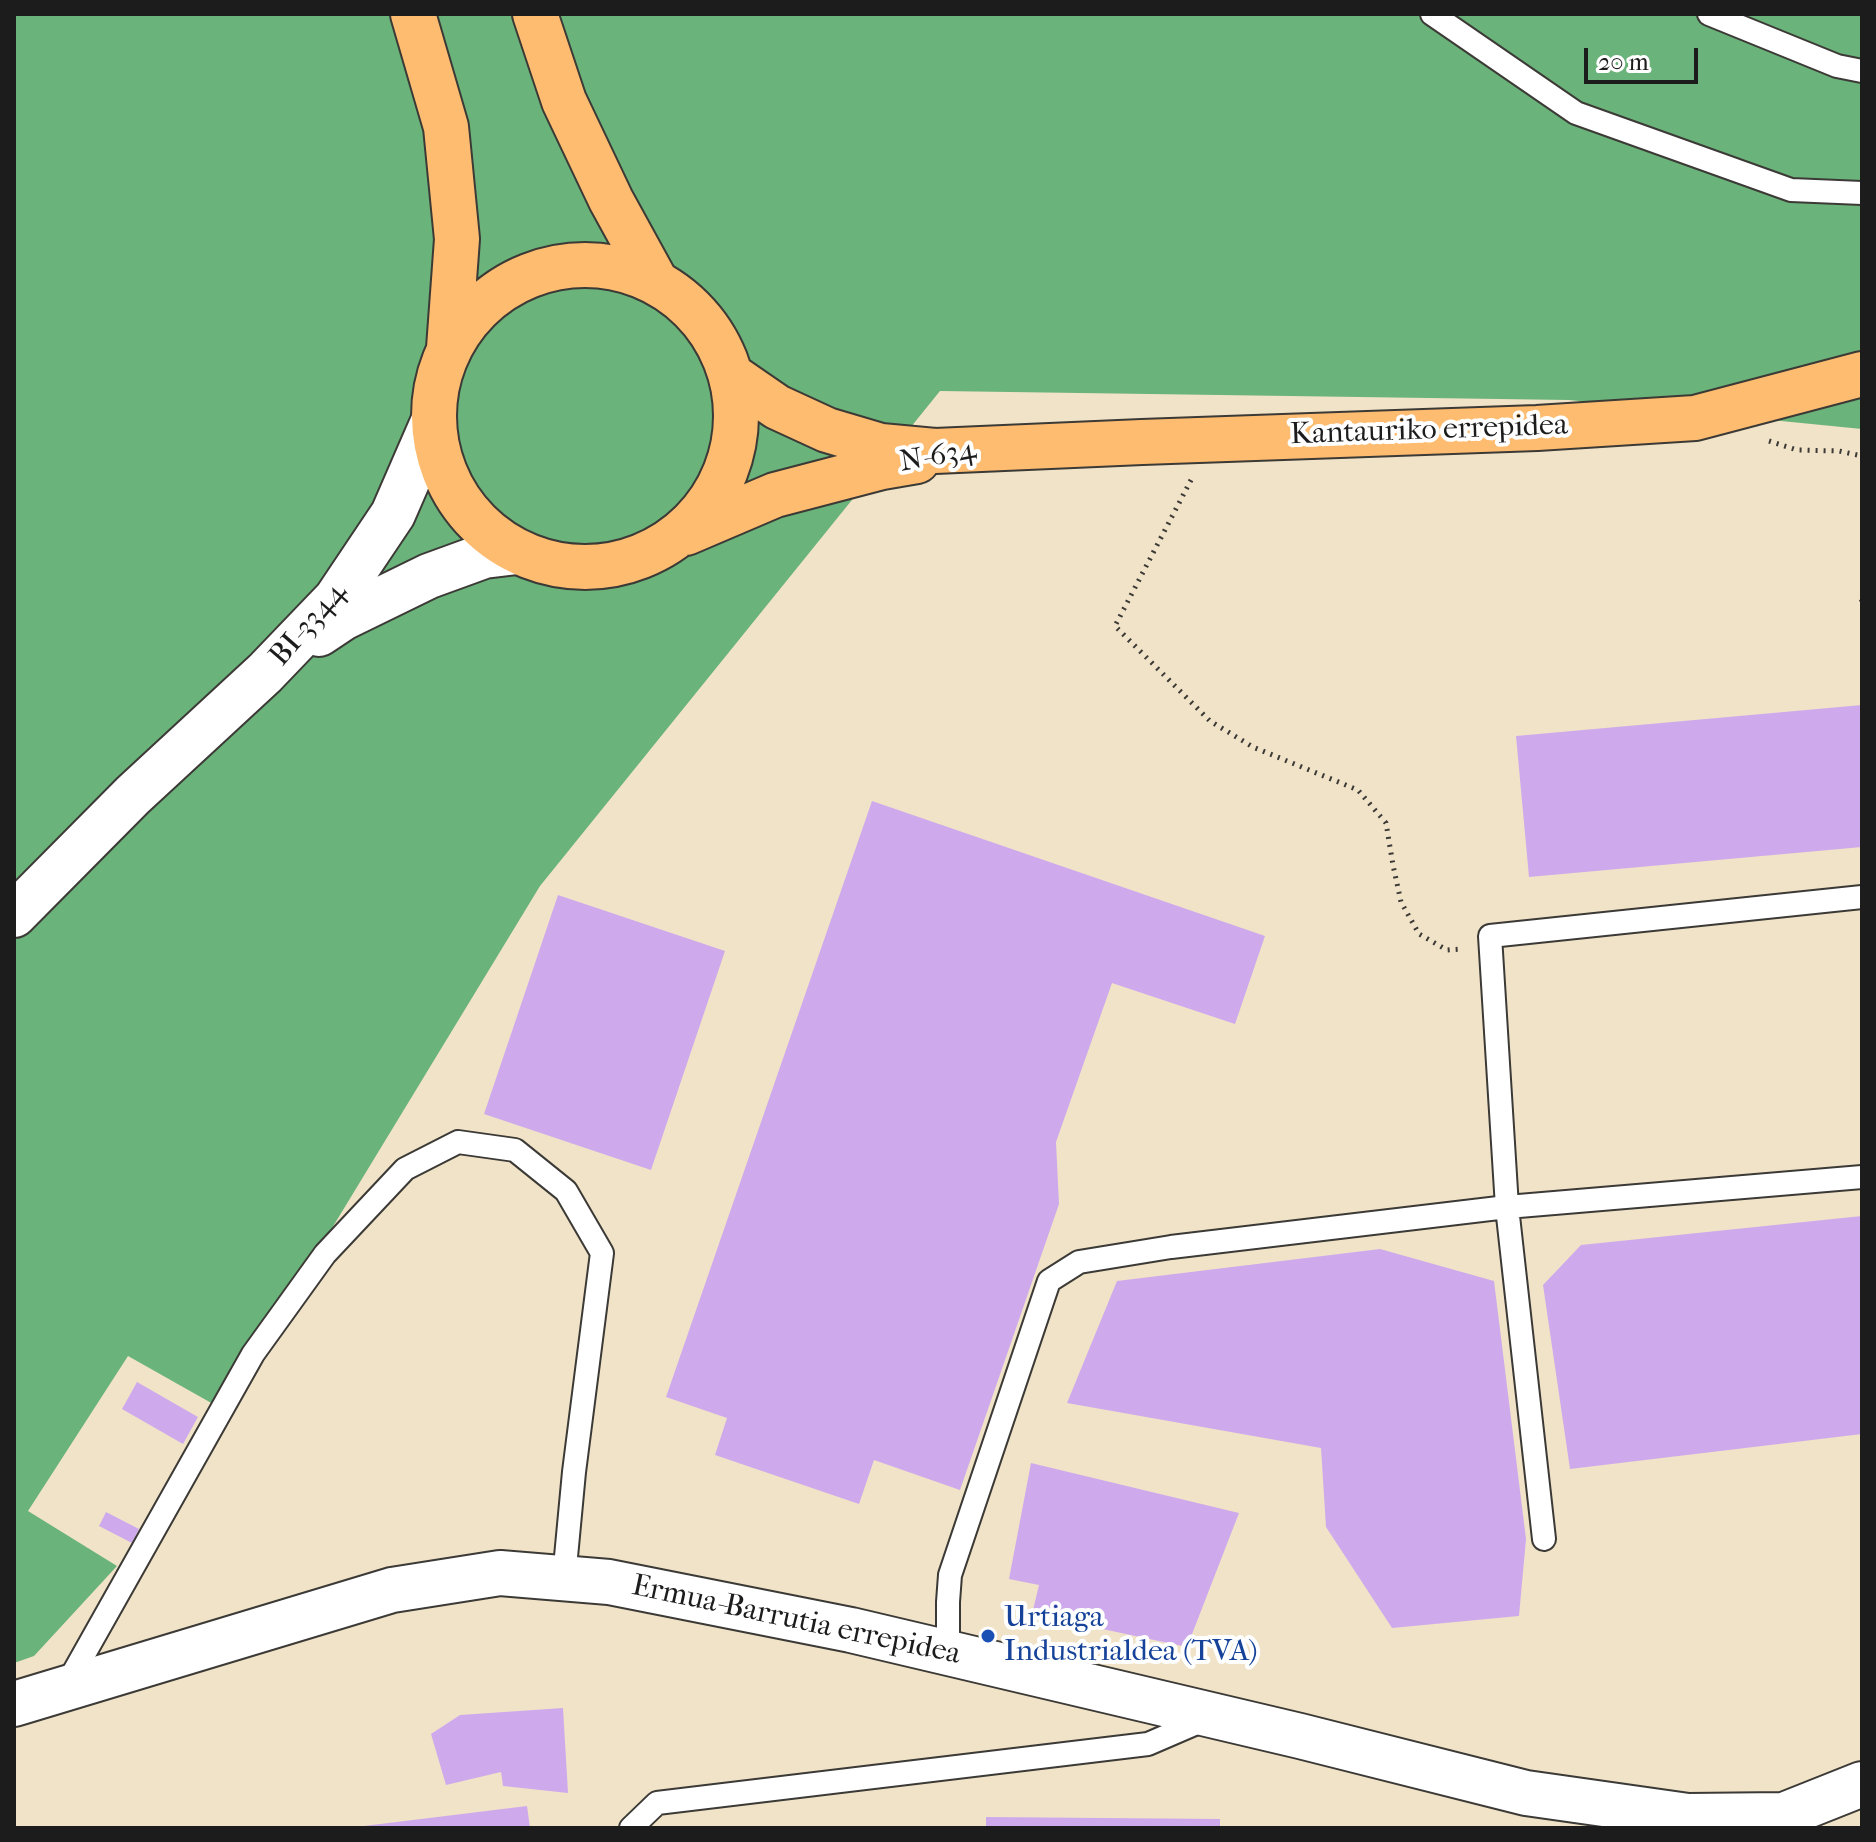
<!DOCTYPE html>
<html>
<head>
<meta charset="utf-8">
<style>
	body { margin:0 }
	#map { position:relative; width:1876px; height:1842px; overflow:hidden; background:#f1e3c7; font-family:"IM FELL French Canon",serif }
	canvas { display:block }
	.frame { position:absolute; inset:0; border:16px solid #1c1c1c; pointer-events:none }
	.scale { position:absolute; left:1584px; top:48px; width:114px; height:36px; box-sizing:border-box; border:4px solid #1c1c1c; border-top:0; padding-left:10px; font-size:24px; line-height:28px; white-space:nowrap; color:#1c1c1c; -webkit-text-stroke:6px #fff; paint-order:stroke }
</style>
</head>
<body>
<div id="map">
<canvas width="1876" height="1842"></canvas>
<div class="frame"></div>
<div class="scale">20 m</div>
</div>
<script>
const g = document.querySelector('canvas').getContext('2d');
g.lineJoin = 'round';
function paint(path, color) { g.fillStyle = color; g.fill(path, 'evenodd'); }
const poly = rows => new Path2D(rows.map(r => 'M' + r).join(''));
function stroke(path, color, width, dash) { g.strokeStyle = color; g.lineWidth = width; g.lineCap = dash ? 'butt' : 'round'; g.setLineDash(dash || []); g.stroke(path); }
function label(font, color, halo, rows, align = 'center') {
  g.font = font + ' "IM FELL French Canon",serif'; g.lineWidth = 8; g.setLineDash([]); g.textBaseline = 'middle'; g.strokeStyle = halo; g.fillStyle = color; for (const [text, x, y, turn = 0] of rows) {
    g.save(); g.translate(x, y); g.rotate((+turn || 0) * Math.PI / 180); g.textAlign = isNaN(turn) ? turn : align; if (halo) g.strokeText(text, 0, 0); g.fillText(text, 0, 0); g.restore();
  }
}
paint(poly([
	[14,14,1862,14,1862,429,1569,400,940,391,540,886,222,1409,128,1356,28,1511,117,1566,34,1656,14,1663]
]), '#6ab37a');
paint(poly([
	[1862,705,1862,847,1529,877,1516,736],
	[872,801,1265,936,1235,1024,1112,983,1056,1142,1059,1204,960,1490,874,1460,859,1504,715,1455,727,1418,666,1397],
	[558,895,725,951,651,1170,484,1114],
	[1862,1216,1862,1434,1570,1469,1543,1285,1581,1245],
	[1380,1249,1494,1281,1526,1539,1519,1616,1392,1628,1326,1527,1321,1448,1067,1403,1117,1281],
	[137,1382,198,1417,183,1444,122,1409],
	[1031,1463,1239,1513,1187,1647,1032,1614,1039,1585,1009,1579],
	[106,1512,139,1529,132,1543,99,1526],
	[563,1708,568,1793,503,1786,501,1772,446,1785,431,1734,460,1715],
	[527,1806,530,1828,364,1828,364,1826],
	[986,1817,1220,1819,1220,1828,986,1828]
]), '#ceaaed');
const service = poly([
	[1432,14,1576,113,1791,190,1862,193],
	[1709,14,1837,66,1862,71],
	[1544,1539,1507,1207,1490,936,1862,897],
	[948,1653,948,1602,950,1575,1049,1281,1079,1262,1171,1247,1507,1207,1862,1177],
	[66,1686,253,1354,325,1254,405,1169,458,1142,515,1150,566,1191,602,1253,574,1472,564,1578],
	[631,1828,657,1803,1148,1744,1206,1719]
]);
const tertiary = poly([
	[319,634,343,618,429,576,484,556,517,552],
	[14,915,133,795,265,673,336,599,393,514,433,422],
	[14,1704,392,1590,500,1573,609,1582,851,1630,1300,1736,1526,1793,1688,1816,1784,1815,1862,1784]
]);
const trunk = poly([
	[413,14,446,127,457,239,449,348],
	[535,14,564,101,611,200,656,282],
	'434 416a151 151 0 1 1 302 0a151 151 0 1 1-302 0Z',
	[732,376,777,407,827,430,881,446,935,451,1142,442,1537,428,1695,418,1862,374],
	[686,533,775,495,882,467,917,461]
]);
stroke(service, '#3c3a36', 26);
stroke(tertiary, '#3c3a36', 48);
stroke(trunk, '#3c3a36', 48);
stroke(poly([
	[1769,441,1797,450,1839,451,1862,456],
	[1191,480,1115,626,1210,721,1253,747,1358,790,1386,823,1393,865,1401,902,1419,934,1447,950,1462,949],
	[1862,601,1860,603,1862,603]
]), '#3c3a36', 5, [2, 6]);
stroke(service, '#fff', 22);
stroke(tertiary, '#fff', 44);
stroke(trunk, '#febc70', 44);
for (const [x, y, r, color] of [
	[988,1636,8,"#1a4fb4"]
]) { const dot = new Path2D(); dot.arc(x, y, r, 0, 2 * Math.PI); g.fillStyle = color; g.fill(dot); stroke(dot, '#fff', 3); }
label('30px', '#1c1c1c', '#fff', [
	["Kantauriko errepidea",1429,431,-2],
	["N-634",938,457,-10],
	["BI-3344",309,625,-49],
	["Ermua-Barrutia errepidea",796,1621,12]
]);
label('30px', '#164399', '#fff', [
	["Urtiaga",1004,1619],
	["Industrialdea (TVA)",1004,1653]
], 'left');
</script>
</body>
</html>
